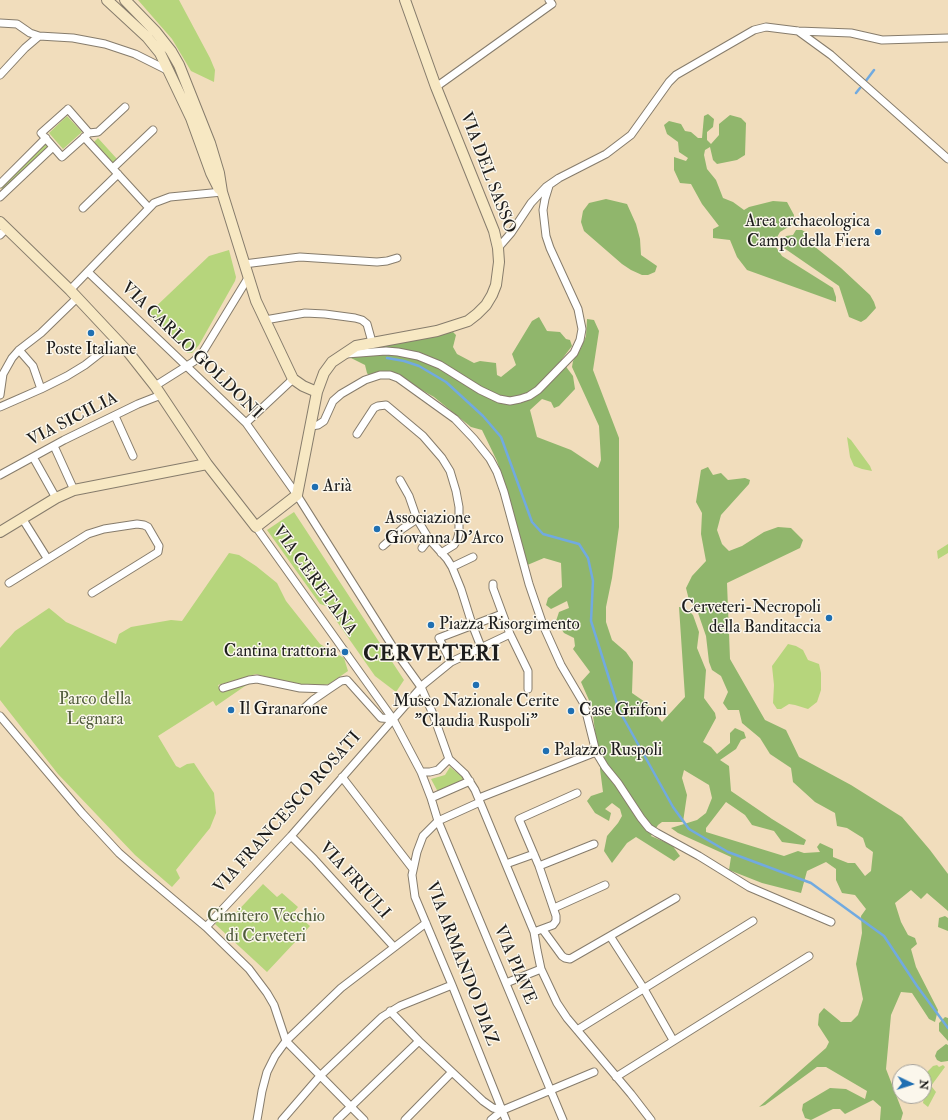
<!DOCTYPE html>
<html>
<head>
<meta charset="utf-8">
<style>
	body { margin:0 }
	#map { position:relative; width:948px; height:1120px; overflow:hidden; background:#f1ddbc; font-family:"IM FELL Double Pica",serif }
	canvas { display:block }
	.north { position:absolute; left:892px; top:1064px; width:40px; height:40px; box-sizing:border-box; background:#fbf7ec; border:1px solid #a29f99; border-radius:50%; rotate:94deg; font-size:11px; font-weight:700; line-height:16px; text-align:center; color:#1c1c1c }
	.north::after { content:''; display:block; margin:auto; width:14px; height:18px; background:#1f6fb2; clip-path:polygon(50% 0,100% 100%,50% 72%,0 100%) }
</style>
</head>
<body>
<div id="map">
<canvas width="948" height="1120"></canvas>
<div class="north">N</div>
</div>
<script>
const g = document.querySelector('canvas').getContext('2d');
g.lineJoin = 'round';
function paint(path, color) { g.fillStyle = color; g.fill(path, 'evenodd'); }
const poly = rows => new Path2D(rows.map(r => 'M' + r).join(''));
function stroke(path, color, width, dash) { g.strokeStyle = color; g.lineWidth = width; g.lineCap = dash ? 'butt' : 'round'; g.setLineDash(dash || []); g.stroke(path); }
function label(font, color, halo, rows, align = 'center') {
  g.font = font + ' "IM FELL Double Pica",serif'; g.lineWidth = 3; g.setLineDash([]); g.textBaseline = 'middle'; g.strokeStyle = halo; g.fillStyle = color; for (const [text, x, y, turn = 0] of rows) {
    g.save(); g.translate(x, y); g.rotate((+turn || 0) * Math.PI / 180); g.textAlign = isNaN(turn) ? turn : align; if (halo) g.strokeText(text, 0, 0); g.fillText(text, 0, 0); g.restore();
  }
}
paint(poly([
	[138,0,179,0,210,58,215,70,214,82,191,71,172,39],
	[67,116,82,132,63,149,49,133],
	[98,138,117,159,113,163,94,142],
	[45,144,48,147,3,190,0,187],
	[229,250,236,277,235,281,199,345,192,353,187,353,187,350,148,314,209,256],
	[847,437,851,440,870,466,872,471,862,469,854,466,850,457],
	[294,512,404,680,396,692,375,676,326,606,320,604,267,530],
	[948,544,948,553,938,559,937,551],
	[229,553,239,555,256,566,277,583,286,601,320,644,344,658,348,671,329,684,313,687,293,684,256,674,218,685,221,691,248,684,216,706,213,701,158,736,176,766,180,768,187,764,194,763,214,793,216,813,210,828,176,870,180,878,172,887,135,855,58,774,0,700,0,648,15,631,49,608,66,622,116,644,119,634,131,627,171,620,182,621],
	[788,644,796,646,803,650,808,660,819,664,821,673,821,690,817,702,808,709,795,705,789,704,781,709,777,709,773,703,774,685,772,666],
	[450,767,465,779,438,792,431,779,445,775],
	[263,884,277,897,282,893,298,907,294,912,310,926,267,972,215,924,224,914,230,919],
	[937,1065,939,1067,943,1065,945,1067,931,1086,929,1084,924,1075,933,1066],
	[932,1087,936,1092,928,1107,923,1103,925,1092]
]), '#b6d57c');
paint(poly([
	[708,114,714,119,713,127,707,132,707,140,711,144,719,135,719,124,730,115,741,118,746,123,745,155,737,160,717,164,713,160,710,147,705,150,704,155,707,169,716,180,723,198,733,202,744,210,749,207,773,201,787,202,794,215,793,224,780,232,776,239,776,247,782,256,833,288,836,297,836,302,747,270,737,257,730,240,713,238,713,229,719,226,702,204,691,184,680,183,674,170,674,157,686,161,688,158,679,152,678,142,667,134,664,125,669,121,681,124,685,131,691,132,698,138,702,138,704,116],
	[606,199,627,204,636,224,640,239,641,255,657,266,655,272,648,275,642,275,631,270,622,264,584,231,581,222,583,211,589,203],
	[796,230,802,230,805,232,804,235,809,242,841,268,870,295,874,302,876,308,866,319,861,322,849,317,839,286,784,248,783,240,786,236,793,235],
	[539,317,547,331,560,332,566,339,570,340,572,346,562,359,567,368,573,376,575,389,559,406,554,408,551,402,542,399,530,410,537,437,571,450,598,468,601,460,599,426,572,367,573,361,581,348,586,336,587,319,594,320,599,331,593,370,619,438,619,527,612,578,606,607,606,622,612,640,626,652,633,662,632,693,645,702,662,722,685,697,679,607,686,608,693,615,699,632,697,648,706,670,704,698,715,713,716,718,703,742,711,747,717,754,730,743,730,733,735,728,744,732,746,738,741,740,736,749,720,760,729,766,731,791,772,819,806,840,804,845,782,842,774,831,752,825,745,815,726,802,706,828,706,832,784,856,798,851,804,853,820,852,817,847,820,843,833,849,833,857,848,863,855,863,865,876,871,871,873,852,866,847,863,838,847,828,837,826,835,813,815,802,793,782,791,768,770,754,760,738,742,723,739,710,728,710,723,703,728,692,721,676,712,670,709,662,706,636,697,610,689,600,686,588,692,576,706,561,701,534,702,513,696,502,701,470,708,467,713,475,721,473,728,480,745,478,750,480,749,484,721,515,717,530,722,544,729,551,742,546,764,532,778,527,791,528,803,540,800,548,727,583,730,659,765,720,786,730,799,757,851,785,902,817,930,850,948,874,948,911,927,893,921,899,911,890,895,903,901,922,908,935,915,938,917,944,911,949,916,967,938,1010,935,1022,929,1019,912,993,901,992,891,1015,886,1069,903,1113,901,1120,880,1120,881,1107,873,1100,845,1114,840,1109,833,1109,811,1120,805,1118,802,1110,803,1104,830,1088,846,1089,865,1099,867,1091,826,1067,817,1067,765,1105,759,1107,826,1048,829,1042,818,1025,819,1014,824,1008,841,1022,851,1022,858,1015,863,999,856,964,862,933,861,916,866,909,855,895,842,893,836,880,836,869,826,862,807,871,801,893,762,883,729,870,731,857,678,833,671,828,697,820,706,813,712,798,709,785,684,770,682,778,687,795,683,822,662,822,658,825,651,836,672,845,680,856,674,861,636,837,627,843,612,863,604,851,607,836,618,823,622,816,620,809,612,803,605,809,611,813,609,821,595,813,587,801,591,796,603,792,600,769,601,752,596,740,592,707,581,682,590,672,573,649,575,646,574,638,564,633,556,621,559,612,569,608,567,601,551,609,546,605,548,598,562,587,561,563,544,558,525,566,507,490,497,461,482,430,471,427,434,397,406,381,385,373,371,379,367,373,365,365,351,358,358,351,453,332,456,335,453,347,457,354,474,363,480,361,496,363,497,375,501,377,516,365,512,354,532,321],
	[945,916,948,918,948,931,938,927,939,918],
	[945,1017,948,1018,948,1041,939,1031,939,1023],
	[946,1044,948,1045,948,1061,941,1062,937,1060,935,1056,937,1051]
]), '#90b66c');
stroke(poly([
	[865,82,874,70],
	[856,93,860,88],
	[387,358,404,361,419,366,446,382,483,416,501,437,532,522,543,534,579,544,588,558,593,581,591,621,619,710,673,807,689,829,728,852,811,883,884,936,917,986,948,1028]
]), '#71aae0', 2.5);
const street = poly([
	[0,23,17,24,30,33,39,36],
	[798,31,831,55,948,159],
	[0,75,25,48,39,36,73,38,105,44,135,54,169,71],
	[436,87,552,4,549,0],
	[68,109,89,133,62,157,41,133,68,109],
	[89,133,98,132,125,107],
	[84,137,149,208],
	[113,168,153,130],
	[0,184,46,138],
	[0,197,53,147],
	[83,208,118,174],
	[0,235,6,229],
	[498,248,511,233,531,203,546,187,559,178,606,154,631,135,669,82,676,75,754,30,766,27,798,31,851,33,882,40,948,38],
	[244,264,300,257,377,262,387,261,397,258],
	[88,272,246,423,297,495,398,655,421,687,433,714,449,759,465,774,475,790,534,932,537,950,541,969,557,1003,567,1018,631,1094,651,1120],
	[70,290,154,203,170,197,222,192],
	[265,320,305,313,325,314,355,318,362,320,367,324,372,342],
	[19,350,33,366,41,389],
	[346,354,386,351,398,352,418,356,440,365,480,390,499,399,510,401,520,399,529,396,538,390,574,353,580,340,582,329,578,309,550,248,546,236,543,210,545,199,549,186],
	[155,386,193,362,201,355,248,278],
	[0,395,3,374,12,358,19,350,41,333,77,298],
	[0,407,41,389,67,376,85,365,117,340],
	[115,416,133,456],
	[246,423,293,379],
	[311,426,318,425,324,421,333,401,341,394,365,380,380,375,390,375,398,378,455,419,474,439,490,459,497,472,504,492,529,584,543,625,561,665,584,704,596,752,605,767,618,783,641,818,649,828,657,833,699,856,749,887,831,922],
	[357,434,374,408,378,406,386,405,423,436,442,458,450,471,456,491,459,507,459,533,457,540,454,545,441,553],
	[54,446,74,490],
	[33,457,56,498],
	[0,475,64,440,138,404,161,395],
	[400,480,409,496,417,519,429,539,447,559,452,567,461,589,472,624,481,647],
	[22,518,47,558],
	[256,527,393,719,421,772,431,798,438,821,423,836,417,852,412,875,415,897,452,985,506,1120],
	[383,546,402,529,417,519],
	[422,548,429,539],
	[452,567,473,557],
	[9,583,88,534,104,529,137,524,144,525,148,527,159,546,158,552,92,593],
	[493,584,493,588,510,634,528,671,528,689],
	[451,662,439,638,502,614],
	[223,688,249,680,257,679,300,688,329,689],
	[302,710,313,700,329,689,341,681,347,680,381,718,393,719],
	[0,716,82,813,119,853,143,874,206,927,249,969,267,993,274,1005,286,1041,364,1120],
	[421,772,430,772,438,770,449,759],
	[342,777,413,869],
	[431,798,470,781],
	[479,798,596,752],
	[480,802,438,821,563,1120],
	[291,836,314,859,394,947],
	[506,864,534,854],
	[539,866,594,844],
	[554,908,605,885],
	[206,927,291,836,424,684,451,662,510,634],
	[543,930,562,956,565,958,570,959,676,898],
	[534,932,553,925,556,921,556,916,539,866,519,819,577,793],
	[610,936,644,989,673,1040],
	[506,983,541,969],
	[390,1011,419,1041,483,1101,493,1108,503,1110],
	[577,1030,753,921],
	[616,1077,809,956],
	[257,1120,262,1091,267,1072,275,1056,286,1041,341,988,426,923],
	[282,1120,320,1076,382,1017,400,1006,452,985],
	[337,1120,419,1041],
	[405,1120,452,1072],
	[491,1120,503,1110,594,1072]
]);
const secondary = poly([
	[107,0,147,37,160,53,191,118,211,173,219,189],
	[125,0,156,32,171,51,179,65,210,143,219,173,222,192,256,301,293,379,303,386,317,392],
	[0,222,70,290,129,353,155,386,207,464,256,527,297,495,317,392,324,373,332,362,356,346,437,331,468,321,477,314,486,305,492,295,496,285,499,262,498,248,494,231,436,87,405,0],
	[0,532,56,498,74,490,207,464]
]);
stroke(street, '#867c6c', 9);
stroke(secondary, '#867c6c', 12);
stroke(street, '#fff', 7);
stroke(secondary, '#f7e8c3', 10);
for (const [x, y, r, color] of [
	[878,232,4,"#1f6fb2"],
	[91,333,4,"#1f6fb2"],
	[315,487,4,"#1f6fb2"],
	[377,529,4,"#1f6fb2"],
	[829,618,4,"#1f6fb2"],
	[431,625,4,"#1f6fb2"],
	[345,652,4,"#1f6fb2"],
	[476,685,4,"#1f6fb2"],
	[231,710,4,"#1f6fb2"],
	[571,711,4,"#1f6fb2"],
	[546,751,4,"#1f6fb2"]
]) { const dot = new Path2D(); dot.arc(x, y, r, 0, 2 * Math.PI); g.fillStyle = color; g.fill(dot); stroke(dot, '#fbf7ec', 1.5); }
label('17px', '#1c1c1c', '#fbf7ec', [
	["VIA DEL SASSO",487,173,69],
	["VIA CARLO GOLDONI",191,351,44],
	["VIA SICILIA",73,420,-27],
	["VIA CERETANA",314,581,54],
	["VIA FRANCESCO ROSATI",288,813,-48],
	["VIA FRIULI",354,881,48],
	["VIA ARMANDO DIAZ",461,964,69],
	["VIA PIAVE",514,965,67]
]);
label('17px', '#1c1c1c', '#fbf7ec', [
	["Area archaeologica",870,222,"right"],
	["Campo della Fiera",870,242,"right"],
	["Poste Italiane",91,350,"center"],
	["Arià",323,487],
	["Associazione",385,519],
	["Giovanna D'Arco",385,539],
	["Cerveteri-Necropoli",821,608,"right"],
	["della Banditaccia",821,628,"right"],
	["Piazza Risorgimento",439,625],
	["Cantina trattoria",337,652,"right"],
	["Museo Nazionale Cerite",476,702,"center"],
	["\"Claudia Ruspoli\"",476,722,"center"],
	["Il Granarone",239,710],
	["Case Grifoni",579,711],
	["Palazzo Ruspoli",554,751]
], 'left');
label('17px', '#525d3e', '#fbf7ec', [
	["Parco della",95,700],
	["Legnara",95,720],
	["Cimitero Vecchio",266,917],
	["di Cerveteri",266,937]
]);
g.letterSpacing = '1px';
label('bold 21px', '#1c1c1c', '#fbf7ec', [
	["CERVETERI",432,655]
]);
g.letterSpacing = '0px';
</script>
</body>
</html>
